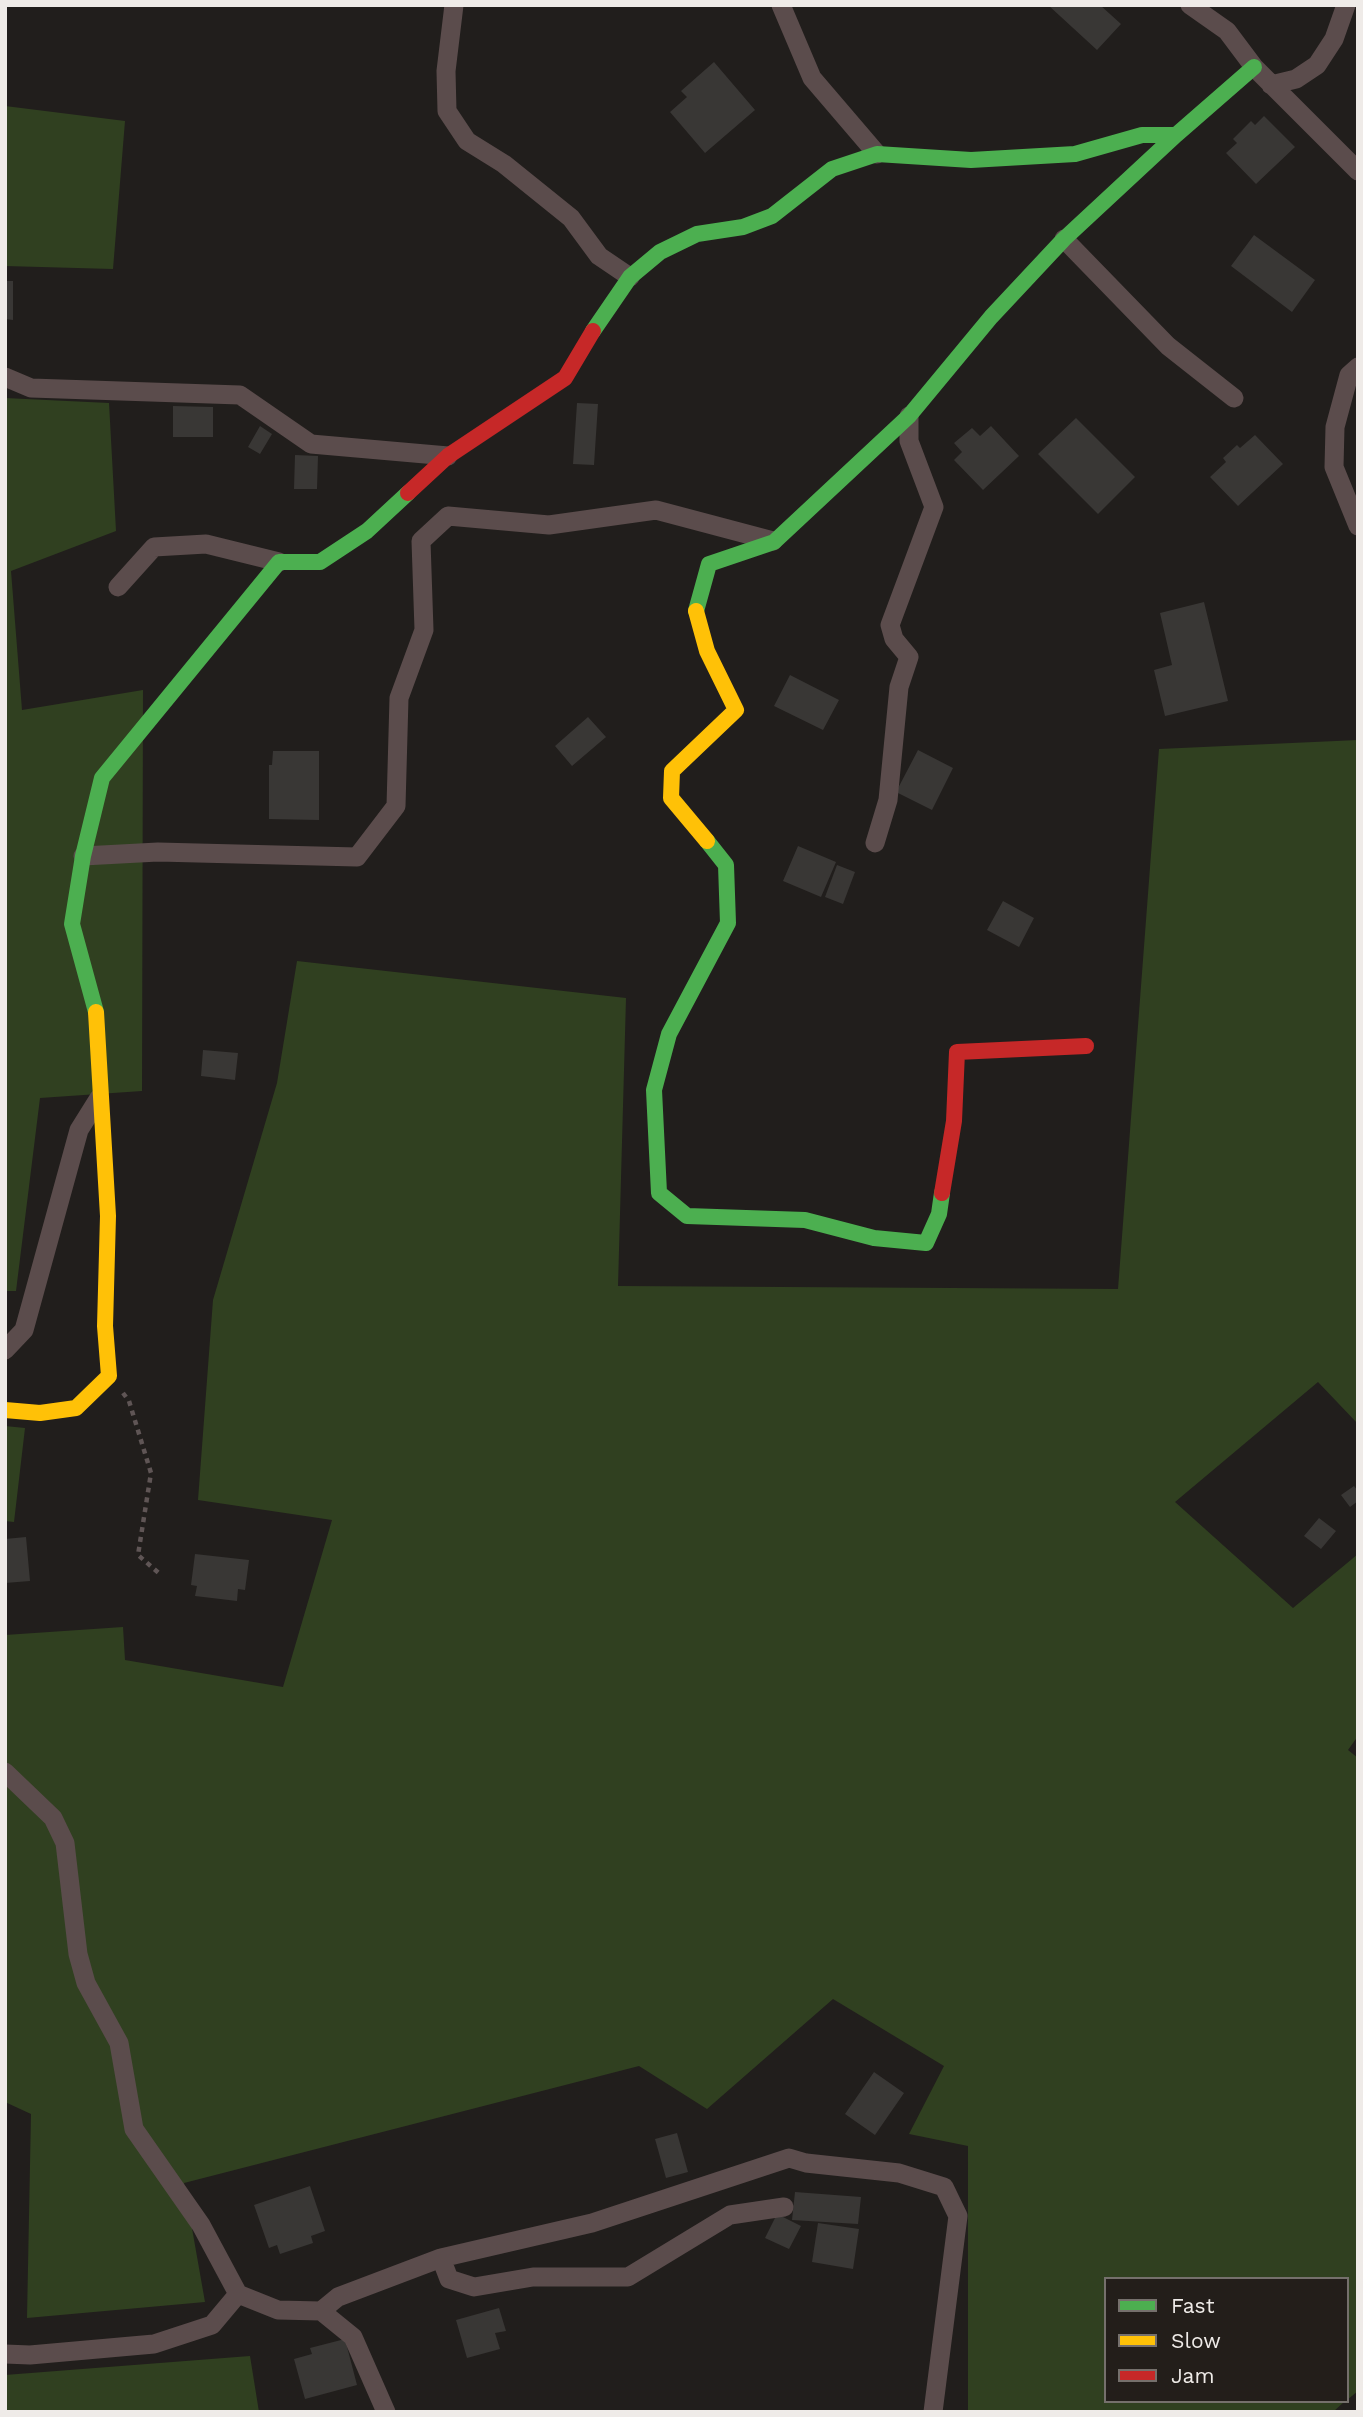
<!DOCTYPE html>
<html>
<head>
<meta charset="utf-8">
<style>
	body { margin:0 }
	#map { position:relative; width:1363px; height:2417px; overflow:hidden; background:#211e1c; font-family:"Work Sans",sans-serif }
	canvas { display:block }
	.frame { position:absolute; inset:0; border:7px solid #efebe8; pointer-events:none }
	.legend { position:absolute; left:1104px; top:2277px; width:245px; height:126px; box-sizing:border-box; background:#231e1a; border:2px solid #75706c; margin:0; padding:9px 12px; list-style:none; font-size:21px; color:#efebe8 }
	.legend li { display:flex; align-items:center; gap:14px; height:35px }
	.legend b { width:35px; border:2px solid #75706c }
</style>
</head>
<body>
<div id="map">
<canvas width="1363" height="2417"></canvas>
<div class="frame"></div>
<ul class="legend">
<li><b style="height:9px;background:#4caf50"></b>Fast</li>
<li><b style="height:9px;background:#ffc107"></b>Slow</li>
<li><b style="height:9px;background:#c62828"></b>Jam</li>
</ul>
</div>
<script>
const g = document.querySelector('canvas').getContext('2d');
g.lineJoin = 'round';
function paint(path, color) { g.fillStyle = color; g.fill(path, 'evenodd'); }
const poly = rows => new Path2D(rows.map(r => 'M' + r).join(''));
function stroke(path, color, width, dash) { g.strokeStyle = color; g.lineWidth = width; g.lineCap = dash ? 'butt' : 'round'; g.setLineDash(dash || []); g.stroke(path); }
paint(poly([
	[5,106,125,121,113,269,5,266],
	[5,398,109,403,116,531,11,571,22,710,143,690,142,1091,40,1098,16,1291,5,1291],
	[1358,740,1358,1424,1318,1382,1175,1502,1293,1608,1358,1554,1358,1736,1348,1750,1358,1758,1358,2391,1347,2400,1347,2279,1106,2279,1106,2401,1345,2401,1333,2412,968,2412,968,2146,909,2134,944,2066,833,1999,707,2109,639,2066,184,2183,205,2302,27,2318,31,2114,5,2102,5,1635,123,1627,125,1660,283,1687,332,1520,198,1500,213,1300,277,1083,297,961,626,998,618,1286,1118,1289,1159,749],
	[5,1426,25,1428,14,1522,5,1521],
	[250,2356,259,2412,5,2412,5,2375]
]), '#304020');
paint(poly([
	[1048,5,1100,5,1121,24,1097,50],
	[714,62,755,110,705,153,670,112,687,97,681,91],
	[1264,116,1295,147,1256,184,1226,153,1237,143,1233,139,1251,121,1255,125],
	[1254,235,1315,280,1292,312,1231,266],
	[5,281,13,281,13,320,5,319],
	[577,403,598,404,594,465,573,464],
	[173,406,213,407,213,437,173,437],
	[1076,418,1135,477,1098,514,1038,454],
	[260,426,272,434,260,454,248,447],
	[991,426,1019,456,983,490,954,460,962,452,954,443,972,428,980,436],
	[1255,435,1283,464,1238,506,1210,477,1226,462,1223,458,1237,445,1240,448],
	[295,455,318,456,317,489,294,489],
	[1204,602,1228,701,1165,716,1154,670,1172,665,1160,613],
	[790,675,839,700,823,730,774,706],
	[588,717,606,737,572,766,555,746],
	[918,750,953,768,932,810,896,792],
	[273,751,319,751,319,820,269,819,269,765,272,765],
	[798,846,836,862,821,897,783,881],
	[837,865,855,872,843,904,825,897],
	[1003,901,1034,918,1019,947,987,930],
	[203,1050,238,1053,235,1080,201,1076],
	[1354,1486,1358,1491,1358,1501,1350,1507,1341,1495],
	[1319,1518,1336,1531,1321,1549,1304,1536],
	[26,1537,30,1581,5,1583,5,1539],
	[195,1554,249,1560,245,1590,238,1589,237,1601,195,1596,197,1586,191,1585],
	[874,2072,904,2093,875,2135,845,2114],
	[677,2133,688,2172,666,2178,655,2139],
	[310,2186,325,2231,311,2236,313,2243,280,2254,277,2245,269,2248,254,2205],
	[795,2192,861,2197,858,2224,792,2220],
	[777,2214,801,2226,789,2249,765,2238],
	[818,2223,859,2229,853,2269,812,2262],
	[499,2308,506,2331,495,2333,500,2349,467,2358,456,2320],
	[345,2339,357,2385,305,2399,294,2359,312,2354,310,2348]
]), '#393735');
stroke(poly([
	[123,1393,129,1401,151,1473,138,1555,161,1575]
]), '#5f5555', 4.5, [5, 5]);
stroke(poly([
	[454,5,446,71,447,111,467,141,504,164,571,218,599,256,630,277],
	[781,5,812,78,877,154],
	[1190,5,1227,31,1254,67,1358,171],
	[1271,85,1296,79,1317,65,1334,39,1346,5],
	[1064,239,1168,346,1234,398],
	[1358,367,1349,375,1335,427,1334,467,1358,526],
	[5,377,31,388,240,395,311,444,448,456],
	[118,587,154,547,206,544,279,562],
	[875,843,888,800,899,687,909,657,894,639,890,625,934,507,909,441,909,416],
	[83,856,158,852,357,857,396,806,399,698,424,630,421,541,448,516,549,525,656,510,773,541],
	[5,1350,24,1330,79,1130,99,1098],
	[5,1772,53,1818,65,1843,78,1954,86,1983,119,2043,134,2129,201,2225,238,2294,278,2310,321,2311,353,2337,386,2412],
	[441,2258,449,2279,474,2287,533,2277,628,2277,730,2215,784,2207],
	[321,2311,338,2297,441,2258,592,2223,789,2158,806,2163,899,2173,944,2187,958,2216,933,2412],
	[5,2354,30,2355,154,2344,212,2325,238,2294]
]), '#5b4c4c', 19);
stroke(poly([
	[593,331,630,277,660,252,697,234,743,227,772,216,832,169,877,154,971,160,1075,154,1142,135,1176,135,1254,67],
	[696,611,709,564,774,542,909,416,991,317,1064,239,1176,135],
	[707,841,726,865,728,923,669,1034,654,1090,659,1193,687,1216,805,1220,874,1238,926,1243,939,1214,942,1193],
	[96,1012,72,924,83,856,102,778,279,562,320,562,367,531,408,493]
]), '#4caf50', 16);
stroke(poly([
	[696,611,707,651,736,710,672,771,671,798,707,841],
	[5,1410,40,1413,76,1408,109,1376,105,1326,108,1216,96,1012]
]), '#ffc107', 16);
stroke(poly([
	[408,493,448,456,565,378,593,331],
	[942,1193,954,1121,957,1052,1086,1046]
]), '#c62828', 16);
</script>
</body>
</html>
